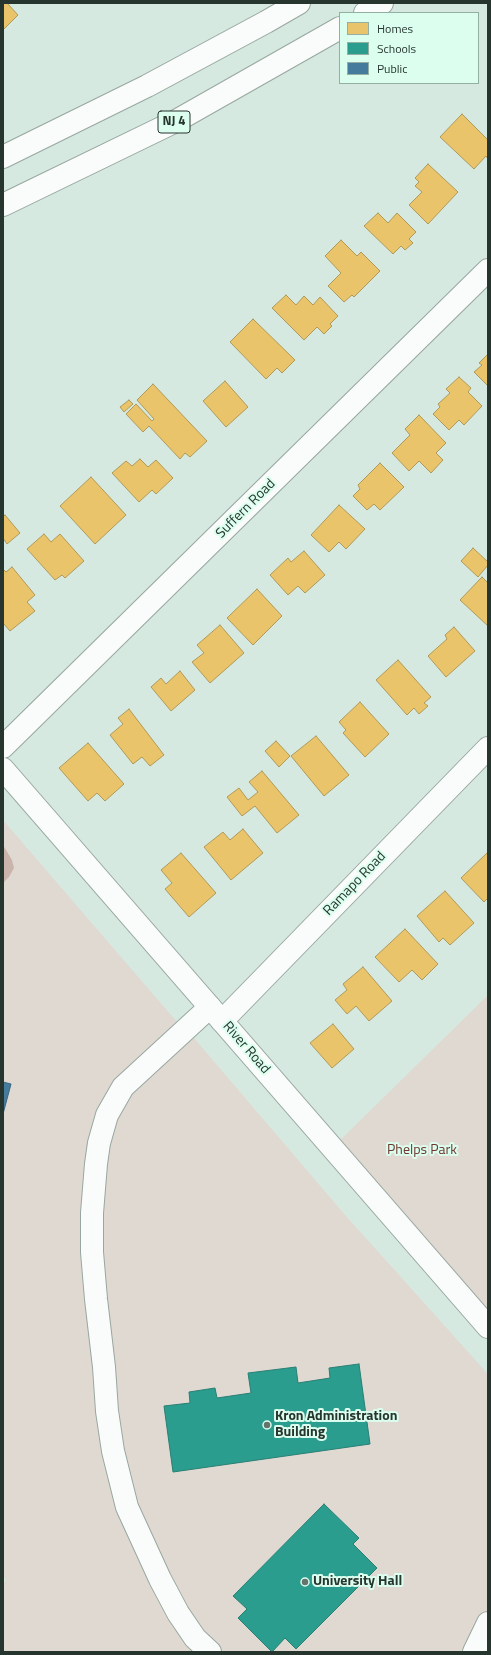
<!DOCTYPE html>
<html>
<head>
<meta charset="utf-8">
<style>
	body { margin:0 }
	#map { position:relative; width:491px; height:1655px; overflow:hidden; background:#d6e9e0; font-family:"Titillium Web",sans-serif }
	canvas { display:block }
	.frame { position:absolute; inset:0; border:4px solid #27352f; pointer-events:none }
	.legend { position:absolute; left:339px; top:12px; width:140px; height:72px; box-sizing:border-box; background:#dbfeee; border:1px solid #93aea2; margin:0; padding:5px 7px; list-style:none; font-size:12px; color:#27352f }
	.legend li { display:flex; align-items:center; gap:8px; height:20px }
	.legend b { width:20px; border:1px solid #93aea2 }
</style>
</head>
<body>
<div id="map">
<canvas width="491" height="1655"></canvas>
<div class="frame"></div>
<ul class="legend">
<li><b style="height:11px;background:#e9c46a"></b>Homes</li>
<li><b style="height:11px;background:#2a9d8f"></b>Schools</li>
<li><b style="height:11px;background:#457b9d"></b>Public</li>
</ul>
</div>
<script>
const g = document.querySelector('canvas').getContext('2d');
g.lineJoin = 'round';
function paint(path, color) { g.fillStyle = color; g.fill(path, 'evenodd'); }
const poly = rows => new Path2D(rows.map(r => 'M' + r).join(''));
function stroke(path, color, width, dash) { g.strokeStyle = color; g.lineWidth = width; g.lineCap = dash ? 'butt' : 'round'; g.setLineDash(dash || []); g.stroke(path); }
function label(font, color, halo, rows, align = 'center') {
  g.font = font + ' "Titillium Web",sans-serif'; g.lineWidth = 4; g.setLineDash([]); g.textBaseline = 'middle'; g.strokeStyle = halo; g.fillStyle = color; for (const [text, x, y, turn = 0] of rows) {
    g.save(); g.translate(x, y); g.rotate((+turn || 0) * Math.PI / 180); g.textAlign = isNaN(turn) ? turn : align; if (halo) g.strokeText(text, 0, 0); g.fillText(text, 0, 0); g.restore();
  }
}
paint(poly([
	[3,820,184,1030,194,1038,346,1216,488,1374,488,1652,3,1652,3,1583,6,1580,3,1576],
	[359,1364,370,1444,173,1472,164,1406,190,1403,189,1392,215,1388,217,1398,251,1393,248,1373,296,1367,298,1383,330,1378,329,1368],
	[324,1504,359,1537,353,1544,376,1568,296,1649,285,1638,272,1651,247,1609,233,1595],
	[488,995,488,1327,332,1148]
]), '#e0d9d2');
paint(poly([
	[3,845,12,860,14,868,9,877,3,883]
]), '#cab4ac');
const homes = poly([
	[3,3,7,3,18,15,3,30,3,3],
	[462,114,488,140,488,159,486,156,474,169,440,137,462,114],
	[428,164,458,192,428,224,409,205,422,192,415,186,419,182,415,178,428,164],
	[378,213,388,223,397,213,416,232,409,239,413,243,405,250,401,246,393,254,364,226,378,213],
	[341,240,357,256,361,252,380,271,354,297,352,295,344,302,328,286,341,273,325,256,341,240],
	[286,295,296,305,304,296,313,305,320,297,338,316,330,324,332,326,324,334,317,327,304,340,272,308,286,295],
	[253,319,295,360,282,373,277,368,266,379,230,342,253,319],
	[488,354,488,386,474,372,482,365,479,363,488,354],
	[459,377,471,388,468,392,482,406,464,425,459,420,449,430,433,414,440,407,438,404,450,393,446,389,459,377],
	[225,381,248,407,226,427,203,401,225,381],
	[153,384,207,441,190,457,185,453,180,459,149,426,143,432,126,414,136,404,152,421,154,419,137,400,153,384],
	[129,400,133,404,124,412,120,407,129,400],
	[419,415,446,443,436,453,443,460,431,473,419,461,409,471,392,453,410,435,405,429,419,415],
	[140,459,148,467,156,460,173,478,156,494,152,490,139,502,112,473,126,461,132,466,140,459],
	[380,463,404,487,380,510,374,504,367,510,353,496,360,489,358,485,380,463],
	[91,477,126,515,95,544,60,506,91,477],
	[339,505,365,529,346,549,339,542,329,552,311,535,339,505],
	[5,515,20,533,7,544,3,538,3,517,5,515],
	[44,534,51,542,60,534,84,561,65,578,62,575,55,580,27,549,44,534],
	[473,548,488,562,488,565,478,577,461,561,473,548],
	[304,551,325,575,305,593,298,586,288,595,270,575,288,558,291,562,304,551],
	[12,567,35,595,27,602,35,611,10,631,3,623,3,569,6,572,12,567],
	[482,577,488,583,488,626,460,600,482,577],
	[257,589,282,616,253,645,227,618,257,589],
	[220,625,244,653,210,683,192,662,204,653,197,645,220,625],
	[454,627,475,651,446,677,428,656,447,639,445,635,454,627],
	[398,660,431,697,424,703,428,706,419,714,414,708,407,715,376,680,398,660],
	[180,671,195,690,171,711,151,687,161,678,166,684,180,671],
	[360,702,389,734,365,757,343,733,346,730,339,722,360,702],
	[129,709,164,755,150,766,142,757,133,764,110,735,123,724,118,718,129,709],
	[316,736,349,775,324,796,291,756,316,736],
	[276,741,290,756,279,767,265,751,276,741],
	[88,743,124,784,105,801,97,793,88,801,59,768,88,743],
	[262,771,299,815,277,833,255,806,242,816,227,797,239,788,248,800,258,792,249,782,262,771],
	[243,829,263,853,231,880,204,847,223,832,230,840,243,829],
	[488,852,488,898,484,902,461,878,488,852],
	[181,853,216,893,189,917,165,889,172,883,161,870,181,853],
	[445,891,474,923,450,945,443,938,439,942,417,916,445,891],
	[405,929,438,964,422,980,412,970,399,982,375,957,405,929],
	[363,967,392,1001,369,1021,356,1006,347,1014,335,1000,347,990,343,984,363,967],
	[333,1024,354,1049,332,1068,310,1043,333,1024]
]);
paint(homes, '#e9c46a');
stroke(homes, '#af9958', 1);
const schools = poly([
	[359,1364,370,1444,173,1472,164,1406,190,1403,189,1392,215,1388,217,1398,251,1393,248,1373,296,1367,298,1383,330,1378,329,1368,359,1364],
	[324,1504,359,1538,353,1544,377,1568,296,1649,285,1638,272,1652,238,1618,247,1609,233,1596,324,1504]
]);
paint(schools, '#2a9d8f');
stroke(schools, '#297e72', 1);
const public = poly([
	[3,1082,11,1084,3,1114,3,1082]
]);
paint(public, '#457b9d');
stroke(public, '#3c667c', 1);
const minor = poly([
	[3,747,488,270],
	[222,1021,488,748],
	[210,1652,195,1638,178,1613,160,1579,127,1507,113,1451,107,1411,104,1367,96,1299,92,1252,92,1213,96,1164,99,1143,107,1115,123,1087,210,1007],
	[474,1652,488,1623]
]);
const secondary = poly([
	[3,769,488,1327]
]);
const trunk = poly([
	[365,13,382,3],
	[3,157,147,86,266,22,299,3],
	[3,205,176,121,340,28]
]);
stroke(minor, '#98a7a0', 24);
stroke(secondary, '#98a7a0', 24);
stroke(trunk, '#98a7a0', 24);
stroke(minor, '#f9fcfa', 22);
stroke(secondary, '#f9fcfa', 22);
stroke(trunk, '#f9fcfa', 22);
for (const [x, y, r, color] of [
	[267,1425,4,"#64746d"],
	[305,1582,4,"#64746d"]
]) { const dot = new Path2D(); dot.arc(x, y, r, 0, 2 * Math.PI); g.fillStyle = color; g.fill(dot); stroke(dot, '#dbfeee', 1.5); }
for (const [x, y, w] of [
	[174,122,32]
]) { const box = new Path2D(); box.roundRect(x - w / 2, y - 11, w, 22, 3); g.fillStyle = '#dbfeee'; g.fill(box); stroke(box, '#27352f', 1); }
label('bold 13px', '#27352f', null, [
	["NJ 4",174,122]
]);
label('14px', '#27352f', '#dbfeee', [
	["Suffern Road",246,509,-45],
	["Ramapo Road",355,884,-46],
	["River Road",246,1048,49]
]);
label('14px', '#6d362f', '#dbfeee', [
	["Phelps Park",422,1151]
]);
label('bold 14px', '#27352f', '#dbfeee', [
	["Kron Administration",275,1417],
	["Building",275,1433],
	["University Hall",313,1582]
], 'left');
</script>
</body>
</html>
